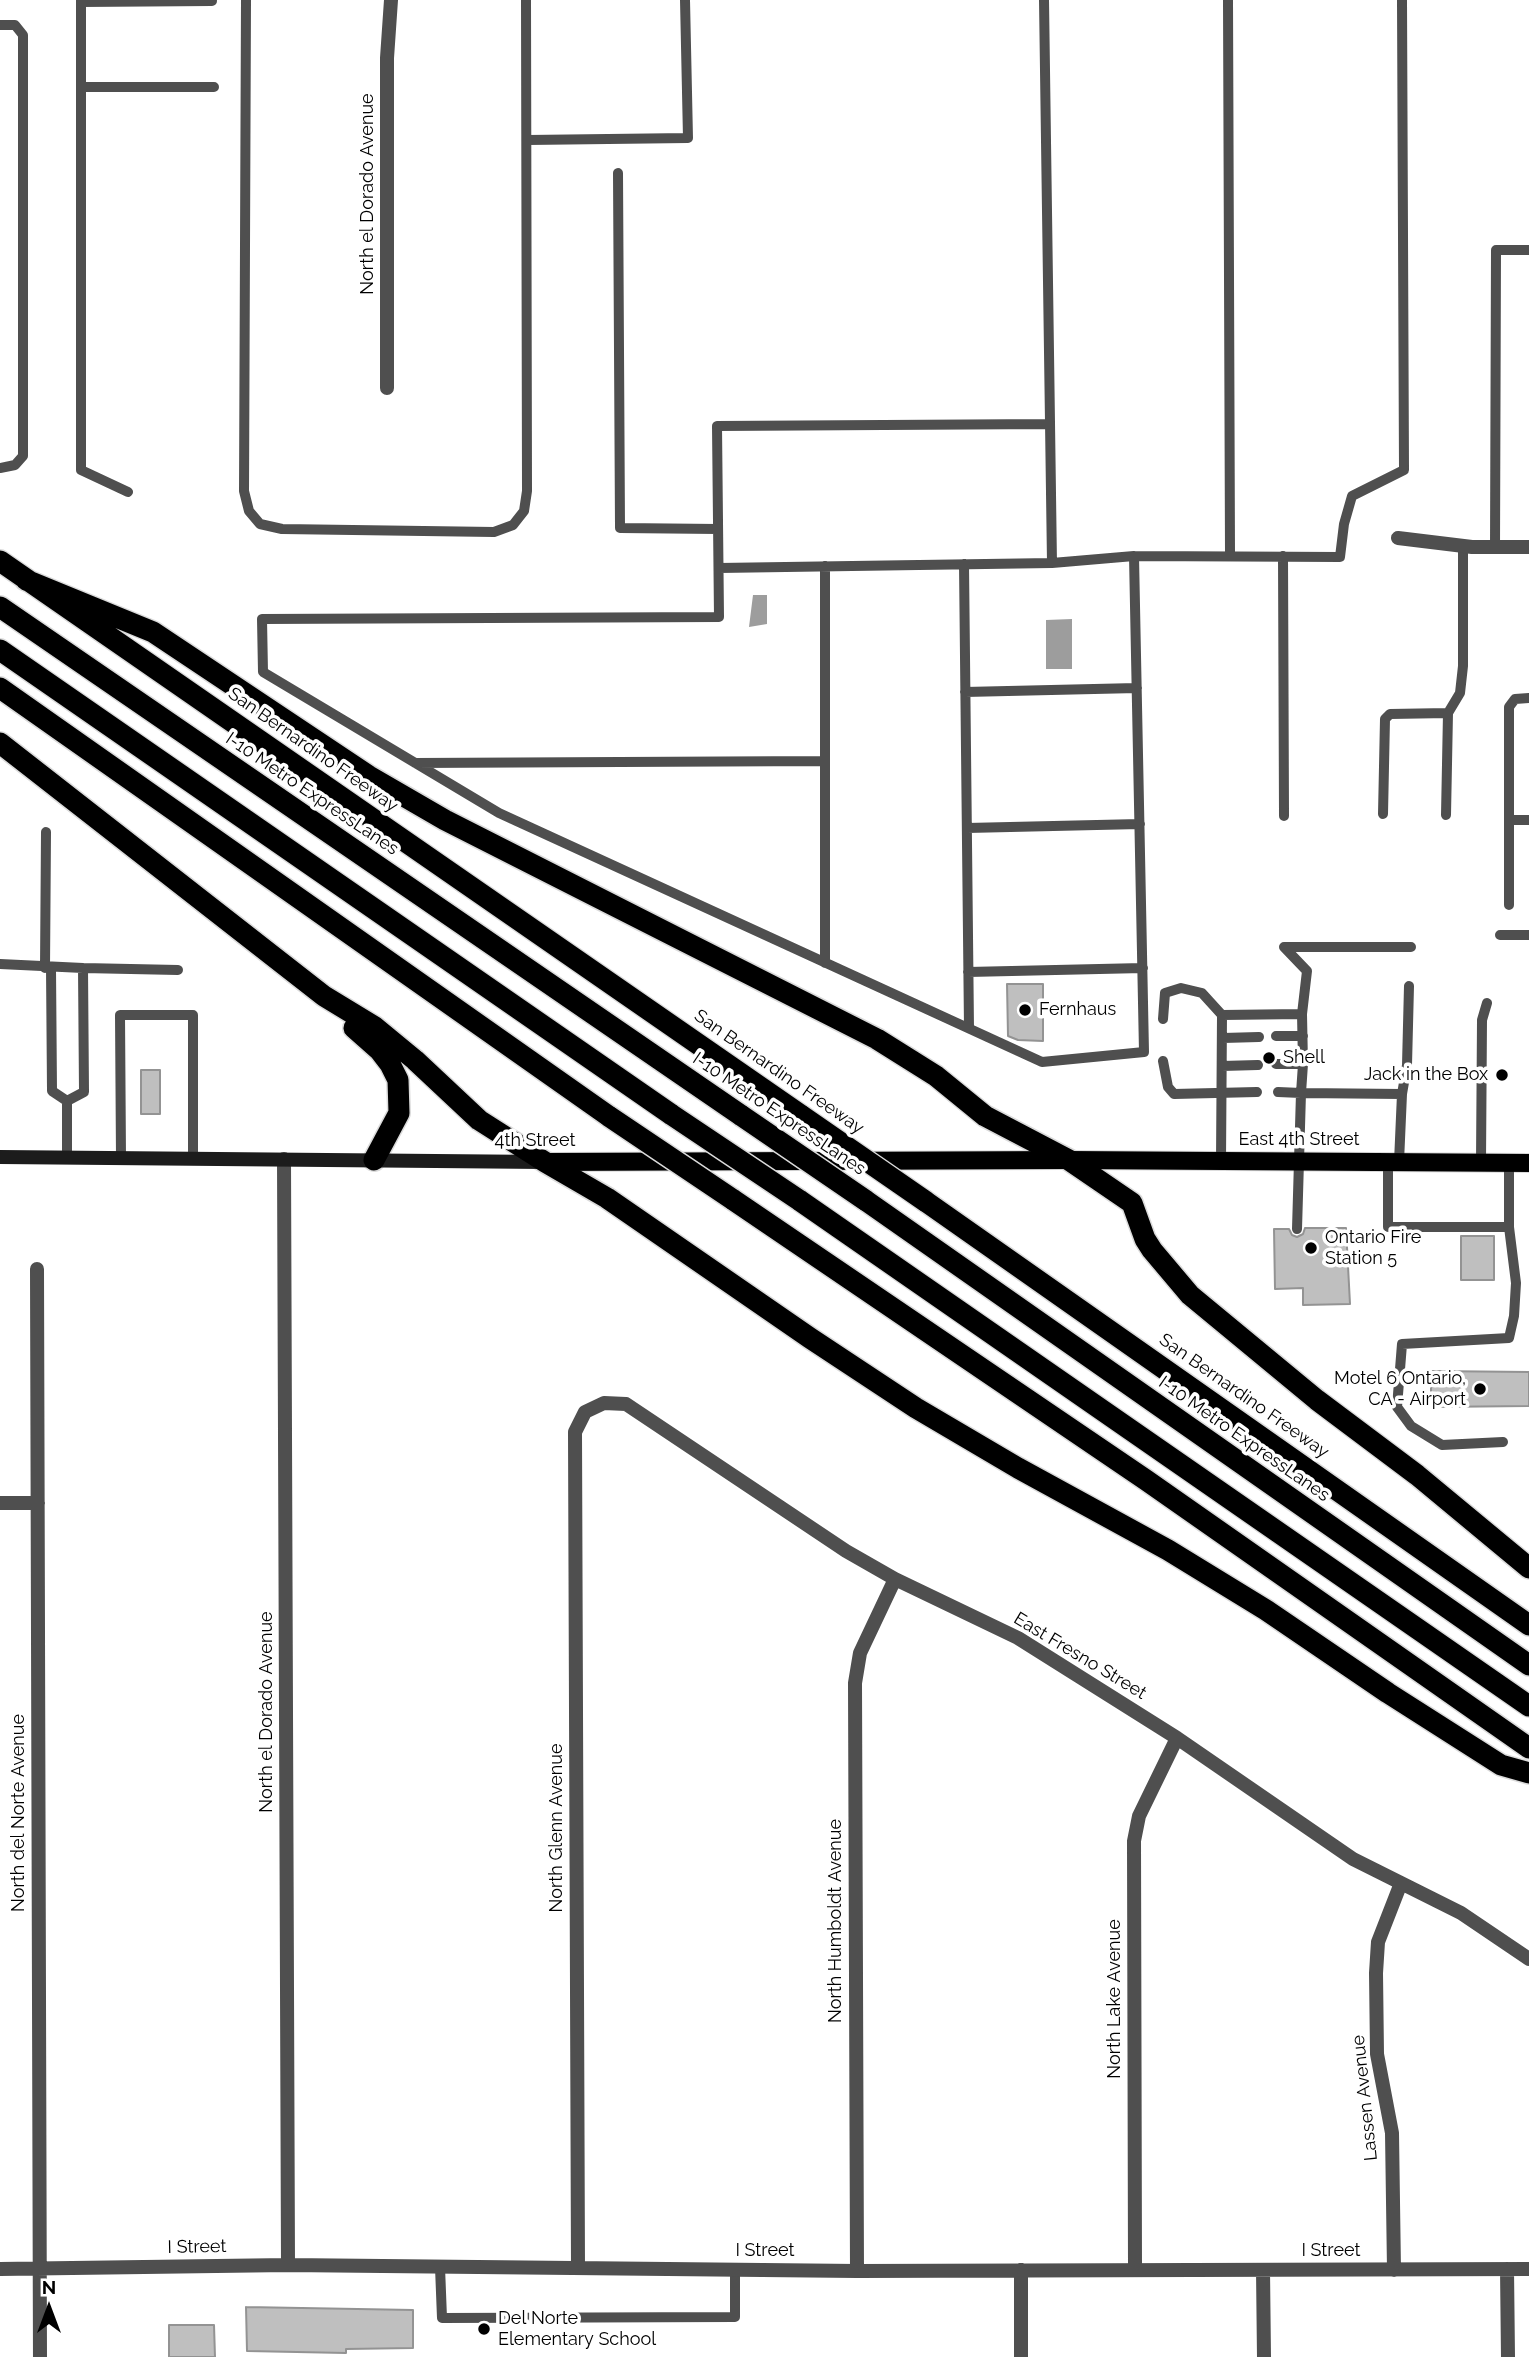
<!DOCTYPE html>
<html>
<head>
<meta charset="utf-8">
<style>
	body { margin:0 }
	#map { position:relative; width:1529px; height:2357px; overflow:hidden; background:#fff; font-family:Raleway,sans-serif }
	canvas { display:block }
	.north { position:absolute; left:14px; top:2273px; width:70px; height:70px; -webkit-text-stroke:5px #fff; paint-order:stroke; rotate:0deg; font-size:19px; font-weight:700; line-height:28px; text-align:center; color:#000 }
	.north::after { content:''; display:block; margin:auto; width:24px; height:32px; background:#000; clip-path:polygon(50% 0,100% 100%,50% 72%,0 100%) }
</style>
</head>
<body>
<div id="map">
<canvas width="1529" height="2357"></canvas>
<div class="north">N</div>
</div>
<script>
const g = document.querySelector('canvas').getContext('2d');
g.lineJoin = 'round';
function paint(path, color) { g.fillStyle = color; g.fill(path, 'evenodd'); }
const poly = rows => new Path2D(rows.map(r => 'M' + r).join(''));
function stroke(path, color, width, dash) { g.strokeStyle = color; g.lineWidth = width; g.lineCap = dash ? 'butt' : 'round'; g.setLineDash(dash || []); g.stroke(path); }
function label(font, color, halo, rows, align = 'center') {
  g.font = font + ' Raleway,sans-serif'; g.lineWidth = 7; g.setLineDash([]); g.textBaseline = 'middle'; g.strokeStyle = halo; g.fillStyle = color; for (const [text, x, y, turn = 0] of rows) {
    g.save(); g.translate(x, y); g.rotate((+turn || 0) * Math.PI / 180); g.textAlign = isNaN(turn) ? turn : align; if (halo) g.strokeText(text, 0, 0); g.fillText(text, 0, 0); g.restore();
  }
}
paint(poly([
	[753,595,767,595,767,624,749,627],
	[1072,619,1072,669,1046,669,1046,620]
]), '#9d9d9d');
const building = poly([
	[1007,984,1043,984,1043,1041,1018,1040,1008,1036,1007,984],
	[141,1070,160,1070,160,1114,141,1114,141,1070],
	[1305,1228,1346,1228,1350,1304,1303,1305,1303,1288,1275,1289,1274,1229,1289,1229,1292,1235,1297,1237,1303,1234,1305,1228],
	[1461,1236,1494,1236,1494,1280,1461,1280,1461,1236],
	[1431,1371,1529,1372,1529,1406,1431,1407,1431,1371],
	[246,2307,413,2310,413,2348,346,2349,346,2353,247,2351,246,2307],
	[169,2325,214,2325,215,2357,169,2357,169,2325]
]);
paint(building, '#bfbfbf');
stroke(building, '#939393', 2);
const primary = poly([
	[545,1162,1069,1160,1529,1163]
]);
const highway = poly([
	[0,561,802,1116],
	[26,580,153,632,369,776,445,820,877,1039,936,1076,985,1116,1069,1160,1132,1203,1145,1239,1152,1250,1190,1295,1317,1400,1417,1475,1529,1568],
	[0,607,742,1116],
	[0,650,672,1115],
	[0,688,610,1117],
	[0,743,324,996,375,1027,415,1060,479,1120,545,1162,607,1198,810,1338,916,1408,1018,1468,1168,1550,1266,1610,1388,1693,1501,1765,1529,1773],
	[354,1028,380,1051,390,1064,398,1080,399,1113,374,1160],
	[732,1199,1146,1480,1529,1748],
	[799,1200,1529,1706],
	[865,1200,1529,1665],
	[925,1201,1529,1625]
]);
stroke(primary, '#dbdbdb', 20);
stroke(highway, '#dbdbdb', 24);
stroke(poly([
	[81,0,81,470,128,492],
	[246,0,244,491,249,511,260,524,282,529,494,532,513,525,524,511,527,491,526,0],
	[1044,0,1052,563,1134,556,1144,1052,1042,1062,499,813,263,672,262,619,719,617,717,426,1050,424],
	[1228,0,1230,555],
	[81,2,212,1],
	[0,25,15,25,23,35,23,456,15,465,0,468],
	[81,87,214,87],
	[528,140,688,138,685,0],
	[618,173,620,528,718,529],
	[1495,547,1496,250,1529,250],
	[1134,556,1340,557,1344,524,1352,496,1404,470,1402,0],
	[1283,556,1284,816],
	[964,564,969,1028],
	[825,566,825,963],
	[719,568,1052,563],
	[965,692,1137,688],
	[415,763,825,761],
	[1383,814,1385,719,1390,714,1448,713,1460,693,1463,666,1463,546],
	[1446,815,1448,713],
	[1509,820,1509,707,1515,699,1529,698],
	[967,828,1140,824],
	[1509,905,1509,820,1529,820],
	[1500,935,1529,935],
	[1284,947,1411,947],
	[0,964,83,968,84,1092,67,1101],
	[45,968,46,832],
	[51,968,52,1091,67,1101],
	[83,968,178,970],
	[968,972,1143,968],
	[1163,1019,1165,993,1181,988,1202,993,1222,1015],
	[1276,1036,1303,1036],
	[1223,1038,1259,1037],
	[1163,1061,1168,1087,1174,1094,1257,1092],
	[1276,1064,1303,1064],
	[1222,1066,1258,1065],
	[1278,1092,1301,1093,1303,1064,1302,1014,1307,971,1284,947],
	[1402,1094,1407,1065,1409,986],
	[67,1156,67,1101],
	[121,1158,120,1015,193,1015,193,1158],
	[1221,1161,1222,1015,1302,1014],
	[1388,1162,1388,1227,1509,1227,1509,1162],
	[1481,1162,1482,1020,1487,1003],
	[1297,1229,1301,1093,1402,1094,1399,1162],
	[1503,1442,1442,1445,1411,1426,1397,1407,1402,1344,1509,1338,1514,1316,1516,1283,1509,1227],
	[440,2267,442,2318,735,2317,735,2270]
]), '#4f4f4f', 10);
stroke(poly([
	[387,388,387,58,391,0],
	[1398,538,1472,547,1529,547],
	[284,1159,288,2265],
	[37,1269,40,2357],
	[0,1503,38,1503],
	[578,2268,575,1432,585,1412,604,1403,626,1404,846,1551,895,1579,1018,1638,1177,1738,1353,1859,1461,1913,1529,1959],
	[0,2269,288,2265,857,2271,1529,2269],
	[1507,2269,1508,2357],
	[1021,2270,1021,2357],
	[1135,2270,1134,1841,1139,1816,1177,1738],
	[1263,2270,1264,2357],
	[1394,2270,1392,2133,1377,2054,1376,1973,1378,1942,1401,1883],
	[857,2271,855,1683,860,1653,895,1579]
]), '#4f4f4f', 14);
stroke(poly([
	[0,1157,544,1162]
]), '#1c1c1c', 14);
stroke(primary, '#000', 18);
stroke(highway, '#000', 21);
const highwayBridge = poly([
	[672,1115,799,1200],
	[742,1116,865,1200],
	[802,1116,925,1201],
	[610,1117,732,1199]
]);
stroke(highwayBridge, '#dbdbdb', 24, []);
stroke(highwayBridge, '#000', 21);
for (const [x, y, r, color] of [
	[1025,1010,7,"#000"],
	[1269,1058,7,"#000"],
	[1502,1075,7,"#000"],
	[1311,1248,7,"#000"],
	[1480,1389,7,"#000"],
	[484,2329,7,"#000"]
]) { const dot = new Path2D(); dot.arc(x, y, r, 0, 2 * Math.PI); g.fillStyle = color; g.fill(dot); stroke(dot, '#fff', 2.5); }
label('18px', '#000', '#fff', [
	["North el Dorado Avenue",368,194,-90],
	["San Bernardino Freeway",313,750,35],
	["I-10 Metro ExpressLanes",312,794,34],
	["San Bernardino Freeway",779,1072,35],
	["I-10 Metro ExpressLanes",779,1114,34],
	["East 4th Street",1299,1140],
	["4th Street",535,1141],
	["San Bernardino Freeway",1244,1396,35],
	["I-10 Metro ExpressLanes",1244,1439,35],
	["East Fresno Street",1080,1656,31],
	["North el Dorado Avenue",267,1712,-90],
	["North del Norte Avenue",19,1813,-90],
	["North Glenn Avenue",557,1828,-90],
	["North Humboldt Avenue",836,1921,-90],
	["North Lake Avenue",1115,1999,-90],
	["Lassen Avenue",1365,2098,-96],
	["I Street",197,2247,-1],
	["I Street",765,2251],
	["I Street",1331,2251]
]);
label('18px', '#000', '#fff', [
	["Fernhaus",1039,1010],
	["Shell",1283,1058],
	["Jack in the Box",1488,1075,"right"],
	["Ontario Fire",1325,1238],
	["Station 5",1325,1259],
	["Motel 6 Ontario,",1466,1379,"right"],
	["CA - Airport",1466,1400,"right"],
	["Del Norte",498,2319],
	["Elementary School",498,2340]
], 'left');
</script>
</body>
</html>
